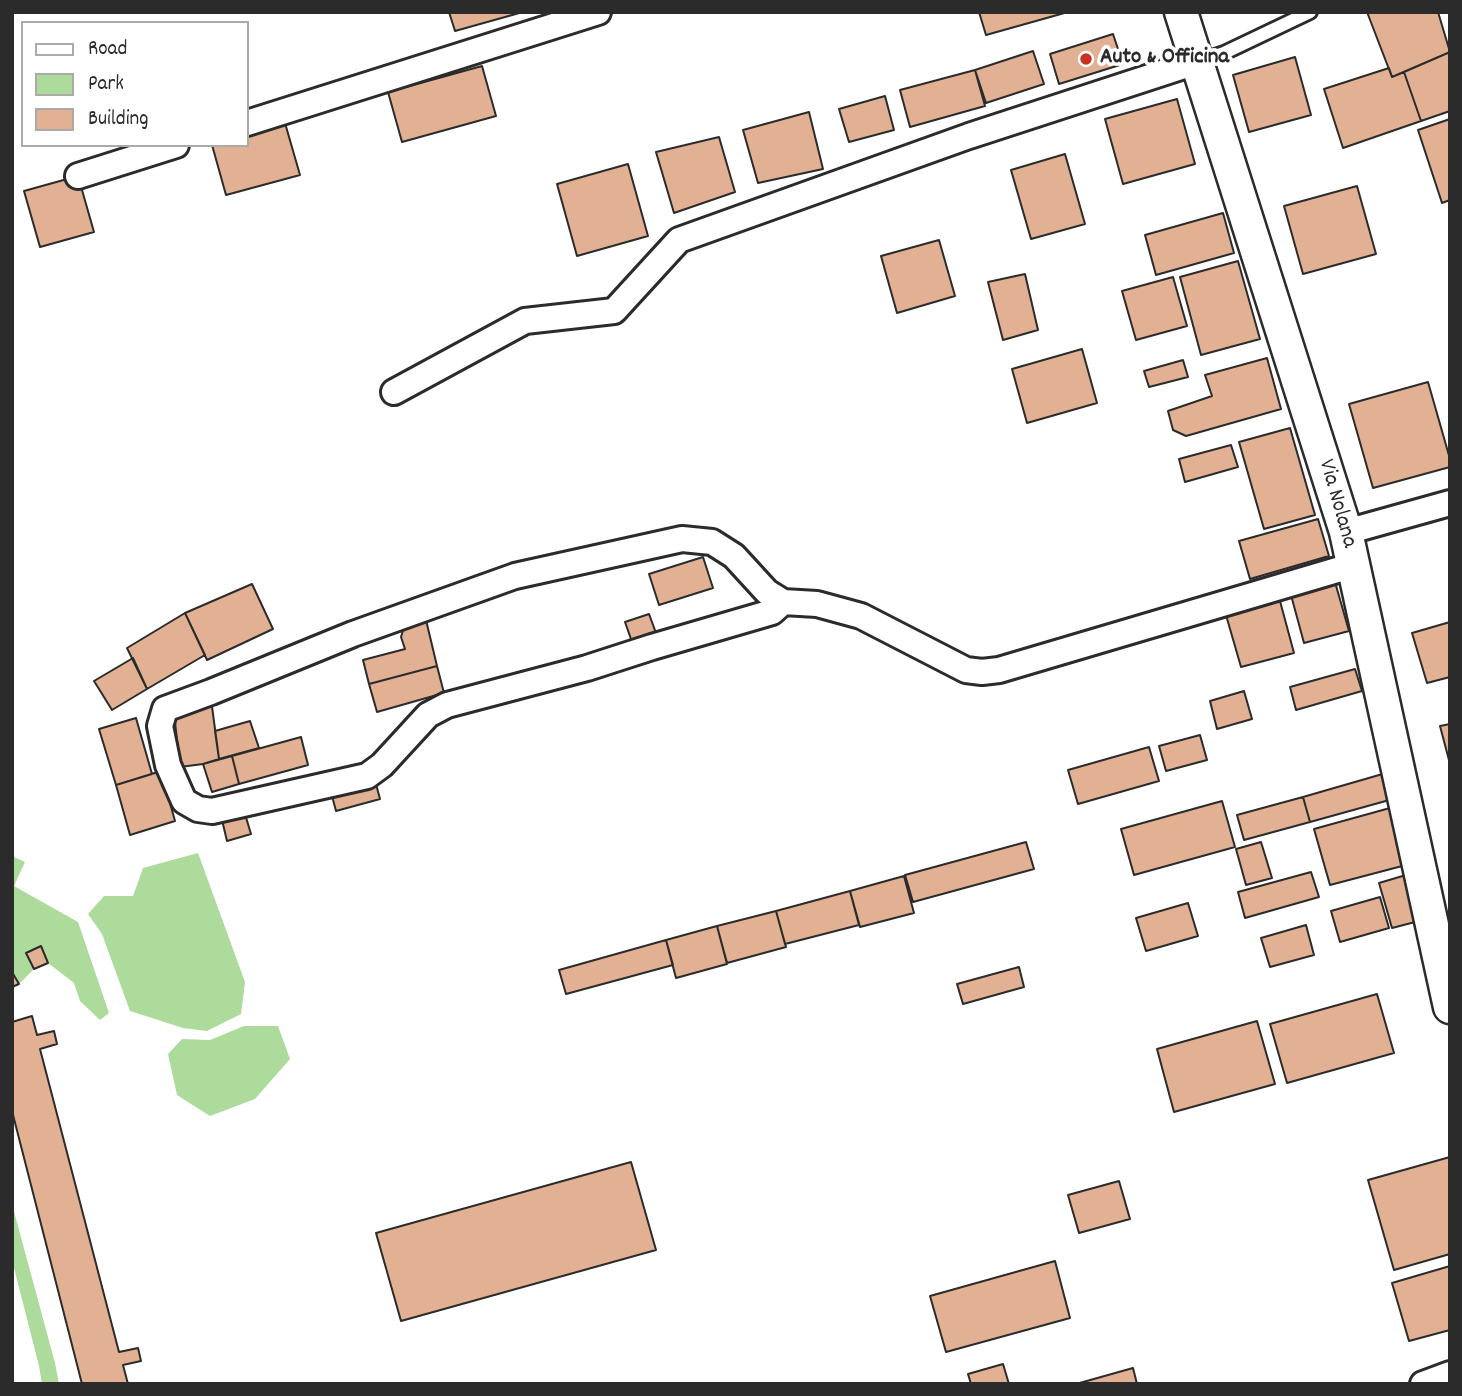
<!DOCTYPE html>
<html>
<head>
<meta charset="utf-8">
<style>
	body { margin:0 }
	#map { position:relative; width:1462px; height:1396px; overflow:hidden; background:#fff; font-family:Dekko,sans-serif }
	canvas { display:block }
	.frame { position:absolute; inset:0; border:14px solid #2b2b2b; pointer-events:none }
	.legend { position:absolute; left:21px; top:21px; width:228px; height:126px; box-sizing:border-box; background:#fff; border:2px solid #aaa; margin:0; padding:9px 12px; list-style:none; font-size:21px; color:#2b2b2b }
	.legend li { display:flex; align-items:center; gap:14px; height:35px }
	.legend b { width:35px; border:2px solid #aaa }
</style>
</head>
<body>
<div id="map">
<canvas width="1462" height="1396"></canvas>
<div class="frame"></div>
<ul class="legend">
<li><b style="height:9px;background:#fff"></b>Road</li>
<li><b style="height:19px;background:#addb9b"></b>Park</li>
<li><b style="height:19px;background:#e2b193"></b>Building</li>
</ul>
</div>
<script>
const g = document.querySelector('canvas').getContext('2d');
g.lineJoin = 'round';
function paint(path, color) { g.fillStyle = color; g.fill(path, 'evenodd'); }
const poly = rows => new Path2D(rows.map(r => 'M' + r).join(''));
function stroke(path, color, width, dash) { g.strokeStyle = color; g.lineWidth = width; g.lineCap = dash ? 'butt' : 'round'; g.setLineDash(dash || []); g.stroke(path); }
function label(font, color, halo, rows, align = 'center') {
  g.font = font + ' Dekko,sans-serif'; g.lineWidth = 7; g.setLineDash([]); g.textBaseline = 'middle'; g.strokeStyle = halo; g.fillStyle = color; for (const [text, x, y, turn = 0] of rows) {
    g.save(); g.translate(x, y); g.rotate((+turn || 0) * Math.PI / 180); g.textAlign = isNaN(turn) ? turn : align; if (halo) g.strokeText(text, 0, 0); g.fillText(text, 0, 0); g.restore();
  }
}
paint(poly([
	[198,853,245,982,241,1014,207,1031,183,1028,130,1011,102,934,88,914,104,896,133,896,143,868],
	[12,856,25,862,14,886,78,922,109,1013,100,1020,80,1001,74,983,48,963,41,946,27,953,34,969,19,984,12,972],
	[244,1026,278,1026,290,1059,255,1099,210,1116,177,1095,168,1054,182,1039,210,1040],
	[12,1204,55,1363,59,1384,42,1384,39,1366,12,1260]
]), '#addb9b');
const building = poly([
	[449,12,523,12,455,31,449,12],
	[979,12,1068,12,986,35,979,12],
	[1367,12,1438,12,1450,52,1392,77,1367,12],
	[1113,34,1123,64,1059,84,1050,54,1113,34],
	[1033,51,1044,84,986,103,975,70,1033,51],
	[1450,52,1450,111,1421,121,1404,72,1450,52],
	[1295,57,1311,115,1249,132,1233,75,1295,57],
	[482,66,496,116,402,142,388,92,482,66],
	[1389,68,1392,77,1404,72,1421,121,1343,148,1324,89,1389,68],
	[975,70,985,106,910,127,900,90,975,70],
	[885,96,894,130,849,142,839,109,885,96],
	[1177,99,1195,164,1123,184,1105,119,1177,99],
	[809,112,823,169,758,183,743,130,809,112],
	[1450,119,1450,200,1442,203,1418,130,1450,119],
	[285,123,300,175,226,195,212,145,247,145,247,133,285,123],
	[719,137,735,192,674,213,656,152,719,137],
	[1065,154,1085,224,1031,239,1011,170,1065,154],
	[628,164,648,236,577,256,557,184,628,164],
	[78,176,94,232,40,247,24,191,78,176],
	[1357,186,1376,254,1303,274,1284,206,1357,186],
	[1223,213,1234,253,1156,275,1145,235,1223,213],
	[939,240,955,296,897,313,881,256,939,240],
	[1238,261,1260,339,1201,355,1180,277,1238,261],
	[1025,274,1038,330,1003,340,988,282,1025,274],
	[1173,277,1187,326,1136,340,1122,291,1173,277],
	[1082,349,1097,403,1027,423,1012,369,1082,349],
	[1267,358,1281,409,1186,436,1173,430,1168,411,1212,396,1205,375,1267,358],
	[1183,360,1188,377,1149,387,1144,371,1183,360],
	[1428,382,1450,459,1450,467,1373,488,1349,404,1428,382],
	[1290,428,1315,515,1264,529,1239,442,1290,428],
	[1231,445,1238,467,1185,482,1179,459,1231,445],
	[1318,519,1329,556,1250,579,1239,541,1318,519],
	[703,557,713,588,659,605,649,574,703,557],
	[1335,582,1349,631,1304,643,1291,595,1335,582],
	[252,584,273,629,207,660,185,613,252,584],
	[1280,601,1294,653,1241,667,1226,615,1280,601],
	[185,613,205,655,147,689,127,648,185,613],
	[649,614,656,633,632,642,625,622,649,614],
	[426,620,437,666,369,684,363,660,405,649,401,637,404,627,426,620],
	[1450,622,1450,677,1427,683,1412,633,1450,622],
	[133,658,147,689,112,710,94,681,133,658],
	[437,666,444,693,377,712,369,684,437,666],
	[1355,669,1362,691,1296,710,1290,687,1355,669],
	[1244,691,1252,719,1217,729,1210,701,1244,691],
	[211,699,219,759,203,764,180,767,174,713,211,699],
	[136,718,152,774,116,785,99,729,136,718],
	[250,721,259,748,219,759,215,731,250,721],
	[1450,724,1450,764,1440,726,1450,724],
	[1200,735,1207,760,1166,771,1159,746,1200,735],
	[301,737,308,765,239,784,232,756,301,737],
	[1149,747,1159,781,1078,804,1068,770,1149,747],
	[232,756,239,784,212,792,203,764,232,756],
	[161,771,175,821,130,835,116,785,161,771],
	[1386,773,1393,799,1310,822,1303,797,1386,773],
	[376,784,380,799,336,811,332,796,376,784],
	[1303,797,1310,822,1244,840,1237,815,1303,797],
	[1222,801,1235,847,1134,875,1121,829,1222,801],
	[1390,808,1406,865,1330,885,1314,829,1390,808],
	[245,814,251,834,227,841,222,820,245,814],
	[1026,842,1034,869,913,902,905,875,1026,842],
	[1261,842,1272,878,1246,885,1236,849,1261,842],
	[1311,872,1319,897,1245,918,1238,892,1311,872],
	[1406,875,1419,921,1392,928,1379,883,1406,875],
	[904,876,914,913,860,927,850,891,904,876],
	[850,891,859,925,785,944,776,911,850,891],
	[1380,897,1389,928,1340,942,1331,911,1380,897],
	[1188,903,1198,936,1146,951,1136,918,1188,903],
	[776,911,786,947,727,963,717,926,776,911],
	[1306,925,1314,955,1270,967,1261,938,1306,925],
	[717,926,727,964,676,978,666,940,717,926],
	[666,940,673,965,566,994,559,970,666,940],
	[41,946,48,963,34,969,26,953,41,946],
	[1019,967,1024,987,963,1004,957,984,1019,967],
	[12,972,19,984,12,987,12,972],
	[1377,994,1394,1053,1287,1083,1270,1024,1377,994],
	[32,1016,37,1035,54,1031,57,1044,40,1049,119,1352,138,1348,141,1361,123,1365,128,1384,82,1384,12,1111,12,1022,32,1016],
	[1257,1021,1275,1084,1174,1112,1157,1049,1257,1021],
	[1450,1157,1450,1254,1394,1270,1368,1180,1450,1157],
	[631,1162,656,1250,401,1321,376,1233,631,1162],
	[1119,1181,1130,1219,1079,1233,1068,1195,1119,1181],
	[1055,1261,1070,1318,946,1352,930,1296,1055,1261],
	[1450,1266,1450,1330,1409,1341,1392,1283,1450,1266],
	[1003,1364,1009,1384,971,1384,968,1374,1003,1364],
	[1133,1368,1137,1384,1076,1384,1133,1368]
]);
paint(building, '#e2b193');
stroke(building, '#2b2b2b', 2);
const service = poly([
	[1197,62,1224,53,1310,12]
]);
const minor = poly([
	[247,123,598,12],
	[78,176,176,145],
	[394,392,525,321,614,311,679,240,969,136,1196,62],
	[1346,532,1450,503],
	[783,602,772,612,652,647,587,668,447,705,428,715,382,765,367,776,212,811,198,809,184,801,168,765,160,726,165,709,211,692,353,634,515,576,682,539,712,542,734,556,767,592,783,602,817,604,861,616,966,670,982,672,999,670,1354,565],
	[1423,1384,1450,1374]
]);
const tertiary = poly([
	[1181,12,1346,532,1450,1007]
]);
stroke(service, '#2b2b2b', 18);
stroke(minor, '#2b2b2b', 30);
stroke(tertiary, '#2b2b2b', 37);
stroke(service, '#fff', 12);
stroke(minor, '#fff', 24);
stroke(tertiary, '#fff', 32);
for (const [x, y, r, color] of [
	[1086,59,7,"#c8321e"]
]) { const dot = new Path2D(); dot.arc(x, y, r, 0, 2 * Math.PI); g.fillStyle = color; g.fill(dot); stroke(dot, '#fff', 2.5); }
label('bold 23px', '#2b2b2b', '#fff', [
	["Auto & Officina",1100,59]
], 'left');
label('23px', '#2b2b2b', '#fff', [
	["Via Nolana",1336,504,74]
]);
</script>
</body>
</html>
